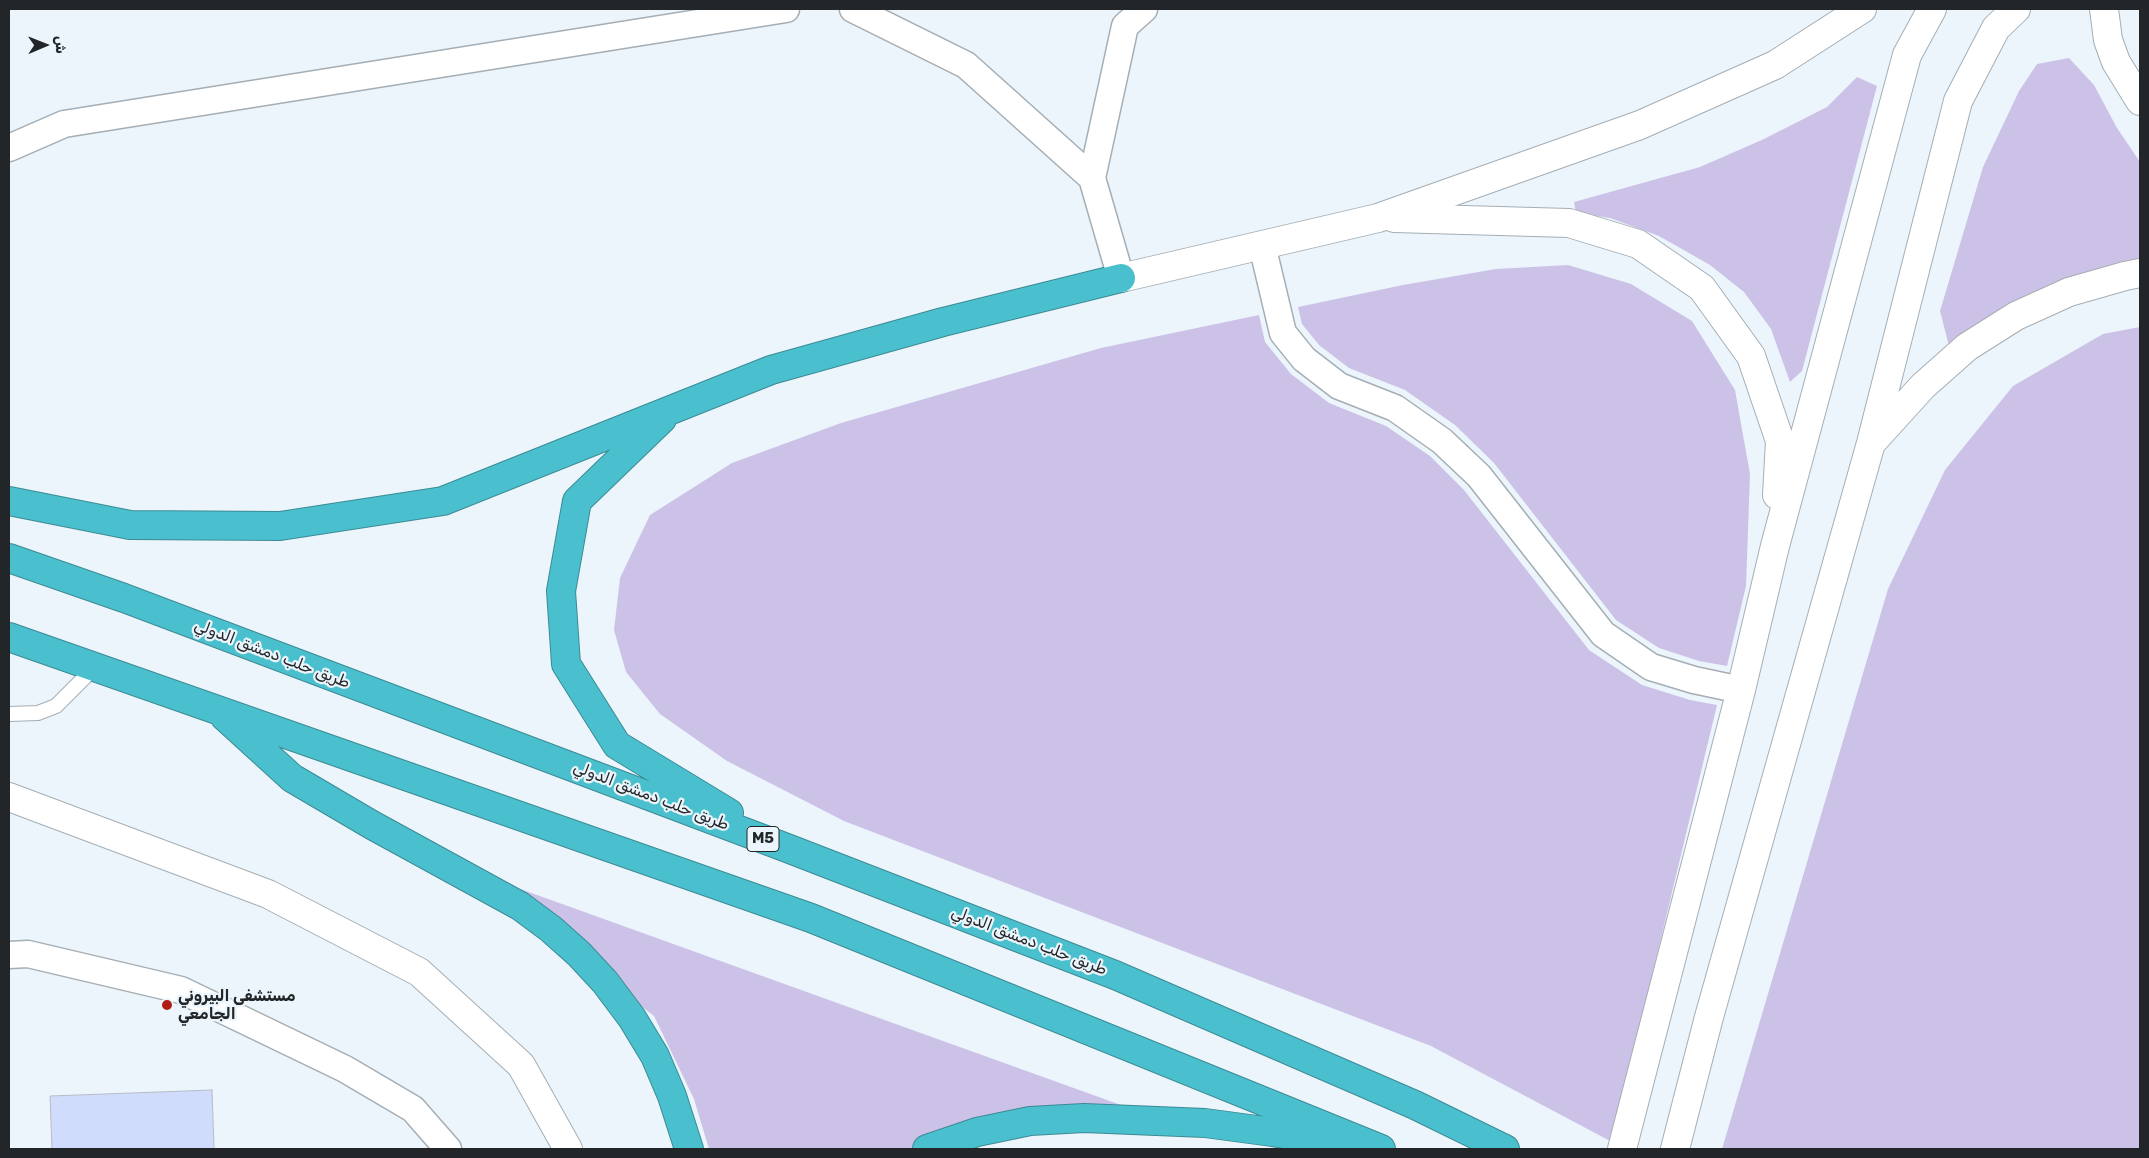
<!DOCTYPE html>
<html>
<head>
<meta charset="utf-8">
<style>
	body { margin:0 }
	#map { position:relative; width:2149px; height:1158px; overflow:hidden; background:#ebf5fb; font-family:Rubik,Cairo,sans-serif }
	canvas { display:block }
	.frame { position:absolute; inset:0; border:10px solid #222628; pointer-events:none }
	.north { position:absolute; left:20px; top:20px; width:50px; height:50px; -webkit-text-stroke:4px #ebf5fb; paint-order:stroke; rotate:89deg; font-size:14px; font-weight:700; line-height:20px; text-align:center; color:#222628 }
	.north::after { content:''; display:block; margin:auto; width:18px; height:22px; background:#222628; clip-path:polygon(50% 0,100% 100%,50% 72%,0 100%) }
</style>
</head>
<body>
<div id="map">
<canvas width="2149" height="1158"></canvas>
<div class="frame"></div>
<div class="north">ش</div>
</div>
<script>
const g = document.querySelector('canvas').getContext('2d');
g.lineJoin = 'round';
function paint(path, color) { g.fillStyle = color; g.fill(path, 'evenodd'); }
const poly = rows => new Path2D(rows.map(r => 'M' + r).join(''));
function stroke(path, color, width, dash) { g.strokeStyle = color; g.lineWidth = width; g.lineCap = dash ? 'butt' : 'round'; g.setLineDash(dash || []); g.stroke(path); }
function label(font, color, halo, rows, align = 'center') {
  g.font = font + ' Rubik,Cairo,sans-serif'; g.lineWidth = 4.5; g.setLineDash([]); g.textBaseline = 'middle'; g.strokeStyle = halo; g.fillStyle = color; for (const [text, x, y, turn = 0] of rows) {
    g.save(); g.translate(x, y); g.rotate((+turn || 0) * Math.PI / 180); g.textAlign = isNaN(turn) ? turn : align; if (halo) g.strokeText(text, 0, 0); g.fillText(text, 0, 0); g.restore();
  }
}
paint(poly([
	[2069,58,2094,85,2117,128,2140,162,2140,267,2026,309,1997,345,1968,357,1949,346,1940,311,1983,167,2019,91,2037,64],
	[1857,77,1877,86,1802,371,1790,382,1771,329,1744,292,1710,265,1659,236,1610,218,1576,213,1574,202,1700,167,1764,139,1827,107],
	[1568,265,1631,284,1692,321,1735,390,1750,474,1746,586,1727,666,1699,661,1659,648,1616,620,1494,463,1455,425,1405,390,1349,368,1319,345,1302,324,1298,307,1403,285,1496,269],
	[1259,315,1265,342,1291,374,1329,403,1386,426,1430,456,1464,490,1589,650,1642,685,1690,700,1717,705,1612,1142,1431,1046,844,821,727,761,660,714,626,672,614,630,620,578,650,515,732,463,841,423,1101,348],
	[2140,327,2140,1149,1722,1149,1888,589,1945,470,2013,386,2103,334],
	[462,868,1146,1114,944,1149,709,1149,694,1099,654,1016]
]), '#ccc2e7');
const building = poly([
	[212,1090,214,1149,52,1149,50,1096,212,1090]
]);
paint(building, '#cfdcfb');
stroke(building, '#b8bcc5', 1);
const service = poly([
	[9,714,38,713,56,706,95,667]
]);
const minor = poly([
	[853,9,966,65,1092,178,1121,278],
	[9,148,64,124,786,9],
	[1092,178,1125,26,1144,9],
	[1262,245,1283,333,1304,359,1339,386,1395,408,1442,441,1479,476,1603,634,1651,667,1694,680,1741,690],
	[9,955,28,954,181,990,345,1069,413,1109,448,1149]
]);
const tertiary = poly([
	[9,797,268,894,419,972,521,1065,568,1149]
]);
const secondary = poly([
	[2104,9,2108,40,2116,62,2140,101],
	[1394,218,1569,223,1638,244,1702,288,1751,356,1780,441,1777,495],
	[1121,278,1378,218,1640,125,1775,65,1862,9],
	[1874,440,1923,386,1967,347,2016,316,2069,292,2125,276,2140,273],
	[1622,1149,1741,690,1775,546,1907,55,1932,9],
	[1675,1149,1709,1017,1871,443,1958,101,1996,28,2016,9]
]);
const motorway = poly([
	[662,419,577,501,561,591,566,664,617,745,729,813],
	[9,501,130,525,280,526,443,501,771,370,943,322,1121,278],
	[9,558,124,598,787,848,1115,975,1415,1105,1505,1149],
	[9,637,811,918,1381,1149],
	[225,717,292,778,372,825,520,906,551,929,579,954,605,982,632,1018,655,1056,672,1096,689,1149],
	[927,1149,977,1132,1030,1121,1084,1118,1205,1123,1272,1132,1332,1142]
]);
stroke(service, '#a5aeb4', 16);
stroke(minor, '#a5aeb4', 29);
stroke(tertiary, '#a5aeb4', 30);
stroke(secondary, '#a5aeb4', 30);
stroke(motorway, '#3c8a94', 30);
stroke(service, '#fff', 14);
stroke(minor, '#fff', 26);
stroke(tertiary, '#fff', 28);
stroke(secondary, '#fff', 28);
stroke(motorway, '#4ac0ce', 28);
for (const [x, y, r, color] of [
	[167,1005,6,"#ae1e15"]
]) { const dot = new Path2D(); dot.arc(x, y, r, 0, 2 * Math.PI); g.fillStyle = color; g.fill(dot); stroke(dot, '#ebf5fb', 2); }
for (const [x, y, w] of [
	[763,839,32]
]) { const box = new Path2D(); box.roundRect(x - w / 2, y - 12.5, w, 25, 4); g.fillStyle = '#ebf5fb'; g.fill(box); stroke(box, '#222628', 1); }
label('bold 15px', '#222628', null, [
	["M5",763,839]
]);
label('16px', '#222628', '#ebf5fb', [
	["طريق حلب دمشق الدولي",272,654,21],
	["طريق حلب دمشق الدولي",651,796,21],
	["طريق حلب دمشق الدولي",1029,941,21]
]);
label('bold 16px', '#222628', '#ebf5fb', [
	["مستشفى البيروني",178,996],
	["الجامعي",178,1014]
], 'left');
</script>
</body>
</html>
